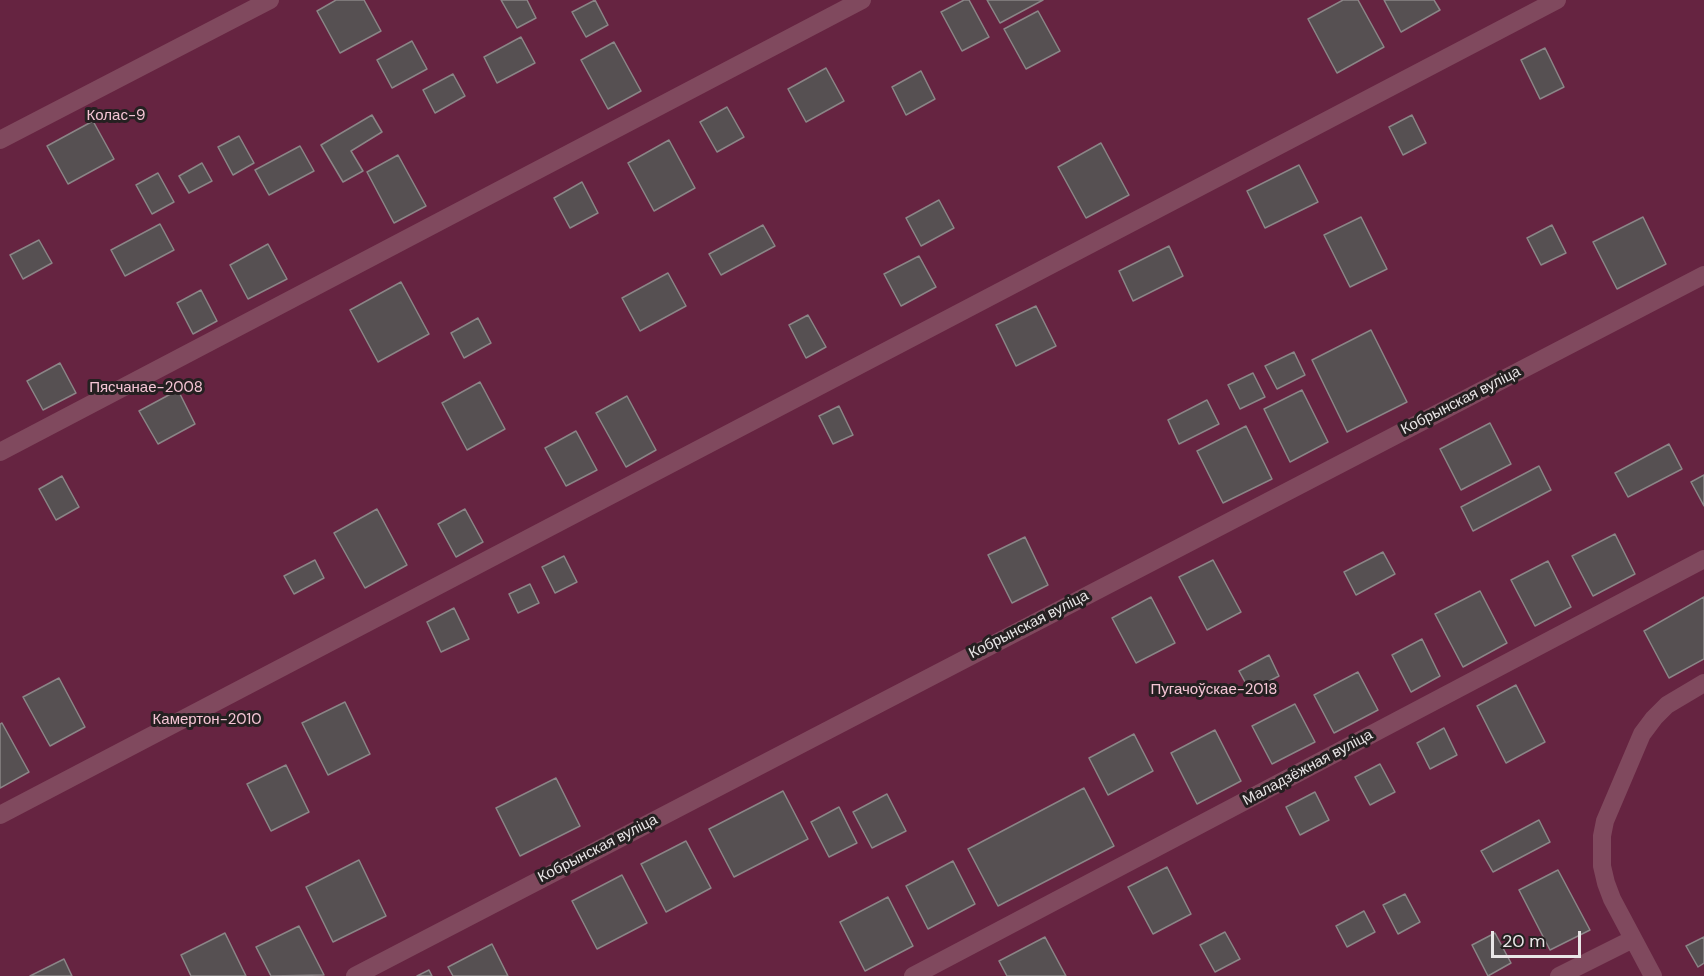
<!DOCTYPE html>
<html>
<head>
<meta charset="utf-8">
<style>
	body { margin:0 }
	#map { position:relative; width:1704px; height:976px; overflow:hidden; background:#2e292b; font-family:"DM Sans",sans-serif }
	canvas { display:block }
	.scale { position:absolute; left:1491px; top:931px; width:90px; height:27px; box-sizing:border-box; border:3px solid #e9e6e7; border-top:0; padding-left:8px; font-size:18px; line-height:21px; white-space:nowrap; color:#e9e6e7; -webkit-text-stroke:4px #252021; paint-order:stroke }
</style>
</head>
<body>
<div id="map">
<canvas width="1704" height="976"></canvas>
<div class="scale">20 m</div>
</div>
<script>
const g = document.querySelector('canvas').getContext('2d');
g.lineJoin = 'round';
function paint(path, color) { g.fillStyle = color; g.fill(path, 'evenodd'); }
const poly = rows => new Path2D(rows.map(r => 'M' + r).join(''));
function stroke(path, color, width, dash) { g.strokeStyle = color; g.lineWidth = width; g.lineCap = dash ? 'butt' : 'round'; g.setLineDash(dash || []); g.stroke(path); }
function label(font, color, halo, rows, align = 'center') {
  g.font = font + ' "DM Sans",sans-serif'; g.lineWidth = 6; g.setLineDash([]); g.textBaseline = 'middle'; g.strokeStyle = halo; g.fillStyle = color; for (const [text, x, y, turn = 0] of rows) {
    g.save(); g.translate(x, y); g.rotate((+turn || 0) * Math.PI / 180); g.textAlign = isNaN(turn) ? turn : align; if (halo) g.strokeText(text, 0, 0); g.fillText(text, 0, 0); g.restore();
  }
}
paint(poly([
	[0,0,1704,0,1704,976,0,976]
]), '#662441');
const building = poly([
	[336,0,364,0,381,31,340,53,317,11,336,0],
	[501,0,527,0,536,18,517,28,501,0],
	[595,0,608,25,586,37,572,12,595,0],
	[964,0,969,0,989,37,962,51,941,12,964,0],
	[987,0,1043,0,1000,23,987,0],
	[1343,0,1358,0,1384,47,1337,73,1308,19,1343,0],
	[1384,0,1434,0,1440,10,1401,32,1384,0],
	[1038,11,1060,51,1026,69,1004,29,1038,11],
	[521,37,535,63,497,83,484,57,521,37],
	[412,41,427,69,392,88,377,60,412,41],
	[614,42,641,91,608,109,581,60,614,42],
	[1545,48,1564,87,1540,99,1521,60,1545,48],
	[826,68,844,101,806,122,788,89,826,68],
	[921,71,935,99,906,115,892,87,921,71],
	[453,74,465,96,435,113,423,90,453,74],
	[727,107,744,137,717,152,700,122,727,107],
	[372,115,382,132,351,151,363,171,343,182,321,145,372,115],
	[1412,115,1426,143,1403,155,1389,127,1412,115],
	[93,121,114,159,68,184,47,146,93,121],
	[239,136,254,163,233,175,218,147,239,136],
	[669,140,695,188,654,211,628,163,669,140],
	[1101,143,1129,195,1086,218,1058,167,1101,143],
	[300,146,314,171,269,195,255,170,300,146],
	[398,155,426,206,394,223,367,172,398,155],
	[202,163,212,181,189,193,179,176,202,163],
	[1299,165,1318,202,1265,228,1247,191,1299,165],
	[158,173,174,202,152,214,136,185,158,173],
	[582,182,598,213,570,228,554,198,582,182],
	[939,200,954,228,921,246,906,218,939,200],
	[1361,217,1387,269,1350,287,1324,235,1361,217],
	[1643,217,1666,264,1617,289,1593,242,1643,217],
	[160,224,174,250,125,276,111,250,160,224],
	[763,225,775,246,721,275,709,254,763,225],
	[1552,225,1566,253,1541,265,1527,238,1552,225],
	[39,240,52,263,23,279,10,255,39,240],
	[268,244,287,279,248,299,230,265,268,244],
	[1169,246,1183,276,1133,301,1119,271,1169,246],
	[919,256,936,287,901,306,884,274,919,256],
	[668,273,686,306,640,331,622,298,668,273],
	[401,282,429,334,378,362,350,310,401,282],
	[201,290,217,321,193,334,177,303,201,290],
	[1036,306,1056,346,1016,366,996,325,1036,306],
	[808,315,826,347,806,358,789,325,808,315],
	[478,318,491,343,464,358,451,333,478,318],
	[1371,330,1407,402,1347,432,1312,360,1371,330],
	[1294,352,1305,375,1277,389,1265,366,1294,352],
	[60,363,76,393,43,410,27,381,60,363],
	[1253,373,1265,397,1240,409,1228,385,1253,373],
	[480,382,505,429,467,450,442,403,480,382],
	[178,390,195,424,158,444,139,411,178,390],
	[1302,390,1328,442,1290,462,1264,409,1302,390],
	[627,396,656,450,626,467,596,413,627,396],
	[1207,400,1219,424,1179,444,1168,420,1207,400],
	[839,406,853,435,833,444,819,416,839,406],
	[1490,423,1511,464,1461,490,1440,449,1490,423],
	[1246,426,1272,479,1223,503,1197,451,1246,426],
	[576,431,597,470,566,486,545,448,576,431],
	[1669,444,1682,469,1628,497,1615,473,1669,444],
	[1539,466,1551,490,1473,531,1461,507,1539,466],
	[1704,475,1704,506,1691,482,1704,475],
	[62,476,79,507,56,520,39,489,62,476],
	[377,509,407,565,365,588,334,533,377,509],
	[465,509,483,542,456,557,438,524,465,509],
	[1615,534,1635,574,1593,596,1572,556,1615,534],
	[1025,537,1048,585,1012,603,988,555,1025,537],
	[1383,552,1395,574,1356,595,1344,572,1383,552],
	[564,556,577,582,555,593,542,567,564,556],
	[315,560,324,578,294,594,284,576,315,560],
	[1213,560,1241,612,1207,630,1179,577,1213,560],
	[1548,561,1571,607,1535,626,1511,580,1548,561],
	[530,584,539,603,518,613,509,594,530,584],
	[1480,591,1507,643,1463,667,1435,614,1480,591],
	[1151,597,1175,643,1136,663,1112,618,1151,597],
	[1704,597,1704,659,1669,678,1644,631,1704,597],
	[454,608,469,639,441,652,427,622,454,608],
	[1422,639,1440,676,1411,692,1392,655,1422,639],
	[1269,655,1279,676,1250,691,1239,671,1269,655],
	[1358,672,1378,710,1334,733,1314,695,1358,672],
	[59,678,85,727,50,746,23,697,59,678],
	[1516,685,1545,742,1506,763,1477,706,1516,685],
	[345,702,370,754,328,775,302,723,345,702],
	[1295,704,1315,742,1272,764,1252,726,1295,704],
	[2,723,29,772,0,788,0,724,2,723],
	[1444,728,1457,755,1430,769,1417,743,1444,728],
	[1215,730,1241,781,1197,804,1171,753,1215,730],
	[1134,734,1153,771,1108,795,1089,758,1134,734],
	[1380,764,1395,792,1370,805,1355,777,1380,764],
	[286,765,309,812,271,831,247,784,286,765],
	[556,778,580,826,520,856,496,808,556,778],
	[1084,788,1114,846,998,906,968,849,1084,788],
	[783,791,808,839,734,877,709,829,783,791],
	[1315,792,1329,820,1300,835,1286,807,1315,792],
	[887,794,906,831,872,848,853,812,887,794],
	[839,807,857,843,829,857,811,822,839,807],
	[1539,820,1550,842,1493,872,1481,851,1539,820],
	[686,841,711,888,666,912,641,864,686,841],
	[359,860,386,916,333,942,306,887,359,860],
	[953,861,975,904,928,929,906,886,953,861],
	[1167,867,1191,914,1153,934,1128,887,1167,867],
	[1558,870,1590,930,1550,950,1519,890,1558,870],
	[622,875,647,923,597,949,572,901,622,875],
	[1405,894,1420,922,1398,934,1383,905,1405,894],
	[888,897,913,946,865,971,840,922,888,897],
	[1364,911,1375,932,1347,947,1336,926,1364,911],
	[299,926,324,975,271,976,256,947,299,926],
	[1225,932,1240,959,1215,972,1200,945,1225,932],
	[225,933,246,976,191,976,181,955,225,933],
	[1495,933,1511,963,1488,976,1472,945,1495,933],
	[1045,937,1066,976,1007,976,999,961,1045,937],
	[1704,937,1704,963,1698,967,1686,946,1704,937],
	[492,944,508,976,453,976,448,967,492,944],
	[64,959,72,976,30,976,64,959],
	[429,970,432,976,417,976,429,970]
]);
paint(building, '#565052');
stroke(building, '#8b8587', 1.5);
stroke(poly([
	[0,140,270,0],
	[0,452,862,0],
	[0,815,1557,0],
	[355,976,1704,275],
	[913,976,1704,559],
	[1559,976,1633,939],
	[1653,976,1612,899,1606,883,1602,866,1602,836,1605,821,1642,734,1654,718,1667,705,1704,683]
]), '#80495e', 18);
label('15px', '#f5c5d5', '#252021', [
	["Колас-9",116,116],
	["Пясчанае-2008",146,388],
	["Пугачоўскае-2018",1214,690],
	["Камертон-2010",207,720]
]);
label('15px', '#e9e6e7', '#252021', [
	["Кобрынская вуліца",1461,401,-27],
	["Кобрынская вуліца",1029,625,-27],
	["Маладзёжная вуліца",1308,768,-28],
	["Кобрынская вуліца",598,849,-27]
]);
</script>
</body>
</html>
